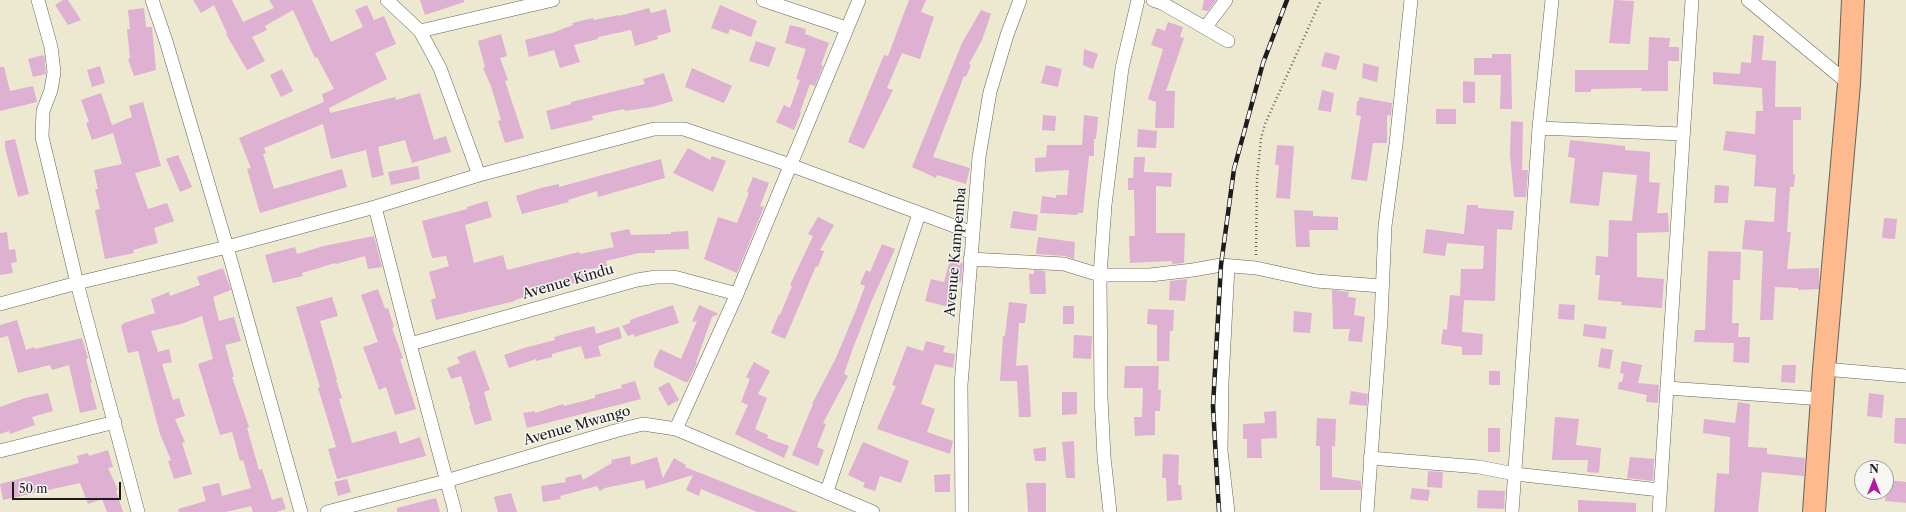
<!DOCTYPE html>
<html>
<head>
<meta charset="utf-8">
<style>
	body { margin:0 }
	#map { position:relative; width:1906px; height:512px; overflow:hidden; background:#ede8d0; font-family:"Libre Caslon Text",serif }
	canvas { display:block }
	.north { position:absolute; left:1854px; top:460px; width:40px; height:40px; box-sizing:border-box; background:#f6f6f2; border:1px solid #9f9f9c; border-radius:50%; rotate:0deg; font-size:11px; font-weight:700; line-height:16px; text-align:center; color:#1c1c1c }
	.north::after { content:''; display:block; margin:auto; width:14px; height:18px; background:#b5179e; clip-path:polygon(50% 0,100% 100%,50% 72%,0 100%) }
	.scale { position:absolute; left:12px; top:482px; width:109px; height:18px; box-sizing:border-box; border:2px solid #1c1c1c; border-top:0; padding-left:5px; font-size:12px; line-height:14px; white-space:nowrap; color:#1c1c1c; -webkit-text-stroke:3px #f6f6f2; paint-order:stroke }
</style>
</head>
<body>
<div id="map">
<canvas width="1906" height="512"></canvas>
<div class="north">N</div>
<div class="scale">50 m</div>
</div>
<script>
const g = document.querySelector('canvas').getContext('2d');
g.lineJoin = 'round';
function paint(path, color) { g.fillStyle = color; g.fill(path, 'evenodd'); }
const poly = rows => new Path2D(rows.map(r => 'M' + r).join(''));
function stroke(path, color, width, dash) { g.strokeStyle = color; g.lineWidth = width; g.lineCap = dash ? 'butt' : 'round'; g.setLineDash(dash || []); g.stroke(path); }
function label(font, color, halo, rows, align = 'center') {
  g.font = font + ' "Libre Caslon Text",serif'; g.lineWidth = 3; g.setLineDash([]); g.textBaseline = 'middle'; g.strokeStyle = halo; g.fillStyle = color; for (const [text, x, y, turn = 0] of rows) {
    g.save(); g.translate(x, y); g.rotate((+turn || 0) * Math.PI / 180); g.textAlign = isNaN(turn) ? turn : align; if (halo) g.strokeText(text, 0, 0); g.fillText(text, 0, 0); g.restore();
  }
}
paint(poly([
	[63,0,68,0,81,20,68,25,55,5],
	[193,0,232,0,243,22,274,8,269,0,312,0,331,42,363,27,355,10,367,5,374,20,384,16,396,44,375,53,387,79,329,108,330,113,395,97,396,100,420,93,434,140,446,136,451,152,412,163,405,140,378,147,384,175,372,178,366,150,331,159,323,124,264,148,266,153,263,154,274,189,342,169,347,187,260,213,247,169,251,168,239,138,324,102,322,94,334,89,317,57,315,58,293,10,265,26,267,30,252,37,265,61,247,70,226,34,227,33,214,5,201,13],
	[420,0,464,0,464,2,425,15],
	[909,0,926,0,921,12,934,17,920,59,902,53,887,88,893,90,864,149,848,142,884,55,888,56],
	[1204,0,1216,0,1208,11,1202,10],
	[1614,0,1634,1,1630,44,1609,43],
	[720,5,757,21,751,37,730,29,728,34,711,28],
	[144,8,146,27,152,27,156,70,134,76,128,59,130,58,127,29,130,29,128,10],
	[649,8,651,13,666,9,671,32,657,36,658,39,635,46,631,30,598,37,598,39,574,45,580,62,560,68,554,50,529,57,525,40,552,33,573,25,572,23,593,18,594,20,619,15,619,16],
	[981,10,991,14,982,40,969,64,971,65,966,77,964,76,933,157,970,168,966,184,937,175,936,178,912,167,962,43],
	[1168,22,1183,27,1180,37,1184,38,1166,91,1175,91,1174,128,1155,128,1156,102,1148,99,1163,49,1151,45,1157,28,1165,31],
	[790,25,806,29,805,34,829,43,821,65,823,66,815,86,810,84,800,112,801,113,794,130,776,122,784,105,790,108,800,80,796,79,806,49,785,43],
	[501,34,507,56,500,58,508,80,505,81,524,138,505,143,498,121,501,120,491,86,483,68,485,67,478,41],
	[1753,35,1764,36,1762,60,1776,61,1775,107,1801,107,1801,120,1793,120,1793,174,1795,174,1794,187,1790,187,1787,232,1791,232,1787,269,1819,268,1819,289,1798,290,1798,288,1775,287,1773,320,1760,320,1763,251,1742,249,1745,220,1774,222,1776,188,1754,186,1756,155,1723,150,1726,131,1755,134,1756,111,1763,111,1762,88,1713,84,1713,72,1740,74,1741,62,1751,63],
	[1649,37,1670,38,1669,47,1679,47,1679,61,1668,61,1668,91,1641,91,1642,88,1591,89,1591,92,1575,92,1575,70,1648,70],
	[756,41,776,48,769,67,749,61],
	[1084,49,1098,54,1093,69,1083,65],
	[1325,52,1340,56,1336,70,1321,66],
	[1492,54,1511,54,1512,109,1500,109,1501,75,1474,75,1474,58,1492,58],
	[44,55,46,74,33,77,28,59],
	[1363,63,1379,67,1377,82,1362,78],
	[1046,65,1062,69,1058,87,1041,83],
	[100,66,105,83,92,87,87,70],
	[0,67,4,67,10,91,33,86,37,102,0,111],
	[692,68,732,86,724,103,685,87],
	[282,69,293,91,281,97,270,75],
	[664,73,673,101,652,107,625,111,624,109,592,116,593,120,551,130,546,111,571,104,571,102,645,84,643,79],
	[1463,81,1475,82,1475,103,1463,103],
	[1322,90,1334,93,1331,112,1318,110],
	[101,93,112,125,132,117,129,106,143,102,161,166,135,173,148,209,167,203,174,221,154,228,158,243,133,250,134,253,105,259,95,210,100,209,95,189,98,189,94,170,122,164,113,133,92,140,86,123,89,122,81,100],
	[1359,97,1392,103,1391,116,1387,115,1387,143,1373,143,1367,181,1351,179,1361,116,1356,115,1357,101,1359,101],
	[1436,109,1456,109,1456,124,1436,124],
	[1043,115,1056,116,1055,131,1042,130],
	[1084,115,1098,117,1096,139,1094,139,1094,156,1089,156,1083,213,1078,213,1077,215,1040,213,1042,196,1056,198,1056,195,1067,195,1069,170,1035,172,1035,158,1046,157,1047,145,1082,145],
	[1511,121,1523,122,1522,170,1528,170,1526,197,1514,197,1510,155],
	[1138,129,1157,131,1156,148,1137,147],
	[15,139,29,194,18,197,5,148,5,141],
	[1570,140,1625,146,1625,150,1650,152,1649,182,1660,183,1657,213,1668,213,1669,232,1637,233,1637,277,1664,279,1662,308,1621,305,1622,302,1598,300,1600,275,1595,275,1596,256,1608,257,1609,220,1632,221,1637,175,1603,172,1599,206,1570,203,1575,158,1568,157],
	[1277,145,1294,146,1290,199,1276,198,1279,165,1275,165],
	[688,148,710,160,712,156,726,161,713,192,673,173],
	[178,155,192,187,180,192,166,159],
	[1134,157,1145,157,1144,172,1172,173,1171,187,1156,186,1156,233,1185,233,1184,263,1172,264,1172,261,1130,263,1129,236,1135,236,1134,190,1128,190,1128,178,1133,178],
	[661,159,665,178,598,197,597,191,568,200,569,202,522,214,516,196,541,188,559,184,559,187],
	[418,166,420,179,391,185,388,172],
	[753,177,769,183,760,206,764,207,737,273,704,259,718,217,737,223,749,193,747,192],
	[1715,185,1729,186,1728,203,1714,203],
	[487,201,492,217,465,225,474,263,503,255,507,270,579,252,580,254,614,247,610,233,629,229,631,235,671,234,671,232,688,231,689,249,655,250,655,253,639,253,606,261,607,266,585,270,588,279,515,300,515,301,436,320,431,300,436,298,429,272,449,266,446,256,432,258,422,221,467,209,467,207],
	[1467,205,1478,205,1478,208,1514,211,1512,230,1497,229,1495,301,1464,300,1462,332,1483,334,1482,355,1462,355,1462,347,1441,344,1443,329,1447,330,1450,295,1460,296,1461,269,1483,269,1484,246,1447,243,1445,256,1423,253,1426,229,1464,234],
	[1294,210,1313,211,1313,216,1338,217,1338,230,1309,230,1310,247,1296,247],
	[1013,211,1038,215,1036,231,1010,228],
	[818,217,834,225,820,250,824,251,818,267,816,266,785,339,771,333,779,314,780,315,792,286,790,285,813,236,808,234],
	[1884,218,1897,219,1895,239,1882,238],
	[7,232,9,250,15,249,17,262,11,263,13,273,0,275,0,233],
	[374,236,382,267,368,269,365,256,336,264,335,263,302,273,303,276,273,283,265,255,295,247,297,254,324,246],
	[1038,237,1075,242,1074,259,1065,256,1036,254],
	[882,244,895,249,872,300,853,348,844,374,848,376,823,423,826,424,817,447,824,450,818,466,792,455,813,404,812,404,836,358,856,310,865,286,860,284,866,270,870,272],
	[1708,251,1741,252,1740,280,1733,280,1732,323,1739,323,1738,337,1750,337,1749,363,1733,362,1734,343,1694,342,1695,330,1705,330],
	[950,260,963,263,961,282,958,281,953,308,925,301,931,279,944,282],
	[223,268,231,290,213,297,219,321,234,317,241,341,225,345,234,377,232,377,249,427,247,428,259,470,262,469,272,500,282,497,286,509,276,512,253,512,251,506,226,512,179,512,178,509,206,501,202,487,219,483,222,496,251,488,243,460,240,461,232,432,220,435,198,364,213,359,202,316,181,324,151,331,158,352,169,349,172,362,162,364,173,400,179,398,185,416,175,419,185,442,182,443,192,474,174,479,168,461,171,460,160,434,138,351,128,353,121,326,124,323,155,313,151,299,169,292,170,296,200,285,197,277],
	[1034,270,1045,271,1046,294,1030,294,1029,274,1034,274],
	[1187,279,1185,301,1169,300,1170,281],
	[378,289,385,309,388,308,394,327,392,328,403,358,400,359,416,409,395,415,386,387,379,390,363,347,378,342,361,295],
	[1332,290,1349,292,1348,297,1356,298,1354,315,1365,317,1362,342,1348,341,1350,329,1333,329],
	[332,297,338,316,320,321,337,379,336,380,342,398,339,399,352,443,396,431,400,444,420,437,426,456,337,479,328,449,336,447,318,388,320,387,296,307],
	[1009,302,1027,304,1025,323,1019,323,1016,366,1028,365,1031,417,1019,417,1017,381,1000,381,1003,336,1005,336],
	[1559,304,1575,305,1574,320,1558,319],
	[673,305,679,323,634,337,634,334,628,336,622,326,630,323,630,320],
	[699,305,719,314,712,317,696,362,697,363,688,382,685,382,654,367,654,362,660,349,681,359,697,321,692,322],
	[1063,306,1074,306,1074,324,1063,324],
	[1148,309,1174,310,1173,331,1170,331,1169,361,1157,361,1157,325,1147,324],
	[1294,311,1312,313,1310,333,1293,332],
	[17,320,26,350,34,347,35,349,82,338,88,358,86,359,92,383,90,383,97,409,80,413,69,365,52,370,50,365,18,373,8,336,0,338,0,325],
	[1584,324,1607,327,1605,339,1583,336],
	[594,326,596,334,619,327,622,338,598,346,601,356,585,359,581,346,552,354,552,357,536,361,536,359,509,368,504,355,524,348,555,340,554,337],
	[1074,335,1092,336,1091,359,1073,358],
	[926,341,945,346,943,352,955,354,953,368,935,364,921,404,935,409,927,432,953,441,950,454,877,429,896,386,892,385,907,346,923,351],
	[1601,348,1613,350,1610,369,1598,367],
	[475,350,490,390,484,392,492,420,475,425,469,406,470,405,461,376,451,379,447,368,460,363,457,357],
	[1622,361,1642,365,1638,383,1659,385,1658,403,1646,402,1647,395,1618,389,1619,382,1622,382,1624,374,1620,373],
	[754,362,770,371,758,394,767,398,755,429,768,435,767,438,789,446,784,458,735,434,748,405,741,402,750,379,746,377],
	[1782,365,1796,365,1795,383,1781,382],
	[1125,366,1159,366,1158,390,1161,390,1160,411,1155,411,1155,435,1135,436,1134,417,1142,417,1143,388,1124,388],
	[1489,371,1500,371,1500,385,1489,385],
	[635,381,641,399,527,428,523,413,535,411,535,413,563,404,564,406,595,398,595,395,622,388,621,385],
	[669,382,679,400,668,406,658,388],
	[1351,391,1368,394,1367,406,1349,404],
	[1062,392,1077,392,1077,414,1062,415],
	[48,393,53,411,32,417,35,425,10,434,9,431,0,434,0,407,25,398],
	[1869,393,1884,395,1882,418,1867,416],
	[1738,402,1750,404,1748,447,1767,448,1767,454,1805,458,1804,476,1762,472,1758,512,1714,512,1717,473,1729,474,1730,437,1703,433,1704,419,1735,423],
	[1276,411,1277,438,1261,439,1262,458,1247,458,1247,439,1243,439,1243,424,1265,423,1264,412],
	[1555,417,1579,419,1576,445,1601,448,1599,473,1587,472,1588,460,1552,460],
	[1317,418,1336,419,1335,447,1332,446,1332,477,1361,481,1361,490,1320,490,1320,446,1316,446],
	[1895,418,1906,418,1906,444,1894,443],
	[1488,428,1500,428,1500,452,1488,452],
	[1074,441,1075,478,1066,478,1062,442],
	[863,442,909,461,901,483,880,476,875,491,863,487,865,483,848,475],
	[1046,447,1046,461,1035,461,1033,449],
	[108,450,113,467,108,468,118,490,116,491,123,512,107,512,102,499,88,504,80,483,3,500,0,484,79,463,77,456,88,453,89,456],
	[1163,454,1179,455,1178,485,1181,485,1182,500,1167,501,1166,478,1162,478],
	[630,456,631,465,657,457,663,478,674,458,686,465,685,467,798,512,757,512,701,489,699,496,686,490,693,475,646,489,644,480,605,488,600,491,597,486,560,496,561,499,543,502,541,486,566,482,565,478,581,474,583,480,612,463,611,460],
	[1630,457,1654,459,1653,481,1627,478],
	[1428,471,1443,472,1442,488,1427,487],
	[950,474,950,492,935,492,934,475],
	[347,479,351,492,338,496,334,482],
	[1887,480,1906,482,1906,503,1885,501],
	[1026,483,1046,483,1046,512,1028,512],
	[1412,488,1430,490,1428,501,1410,499],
	[1478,490,1505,491,1504,509,1477,508],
	[511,493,517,512,498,512,494,497],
	[436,498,440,512,397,512,397,508],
	[1578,500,1636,503,1636,512,1578,512]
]), '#deb0d2');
const street = poly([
	[38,0,51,47,54,72,51,90,43,111,42,137,77,283,138,512],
	[152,0,166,41,227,247,301,512],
	[387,0,420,31,440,68,479,175],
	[763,0,846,28],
	[1153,0,1162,3,1228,41],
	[1748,0,1849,84],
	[1205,28,1226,0],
	[420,31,553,0],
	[1539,128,1682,134],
	[375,207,410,344,455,512],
	[970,259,1064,264,1100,275,1150,275,1193,270,1221,265,1256,268,1316,281,1381,286],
	[0,304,77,283,227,247,375,207,479,175,654,129,684,129,790,165,973,233],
	[410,344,637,280,656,277,674,277,737,294],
	[1824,369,1906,376],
	[1667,388,1823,399],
	[676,429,737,294,859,0],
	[0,451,115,422],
	[1370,458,1479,467,1515,474,1660,490],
	[827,491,919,214],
	[327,512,446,481,615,431,643,424,676,429,873,512],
	[962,512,961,385,979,157,990,92,1007,35,1020,0],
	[1110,512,1104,457,1101,397,1100,275,1105,205,1122,68,1138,0],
	[1228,512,1221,451,1222,382,1228,266],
	[1367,512,1381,319,1385,226,1396,144,1411,0],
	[1512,512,1539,128,1552,0],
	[1659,512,1692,0]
]);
const highway = poly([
	[1814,512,1824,369,1849,84,1853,0]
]);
stroke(street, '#65635b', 14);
stroke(highway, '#65635b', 24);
stroke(poly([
	[1256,255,1257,179,1261,138,1265,124,1321,0]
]), '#65635b', 2.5, [1, 3]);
stroke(street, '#fff', 13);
stroke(highway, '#fcba8e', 22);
const rail = poly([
	[1219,512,1213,406,1221,265,1234,169,1263,63,1287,0]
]);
stroke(rail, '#1c1c1c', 4.5);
stroke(rail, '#f6f6f2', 3, [9]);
label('14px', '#1c1c1c', '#f6f6f2', [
	["Avenue Kampemba",956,252,-85],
	["Avenue Kindu",568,282,-16],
	["Avenue Mwango",577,426,-16]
]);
</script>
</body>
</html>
